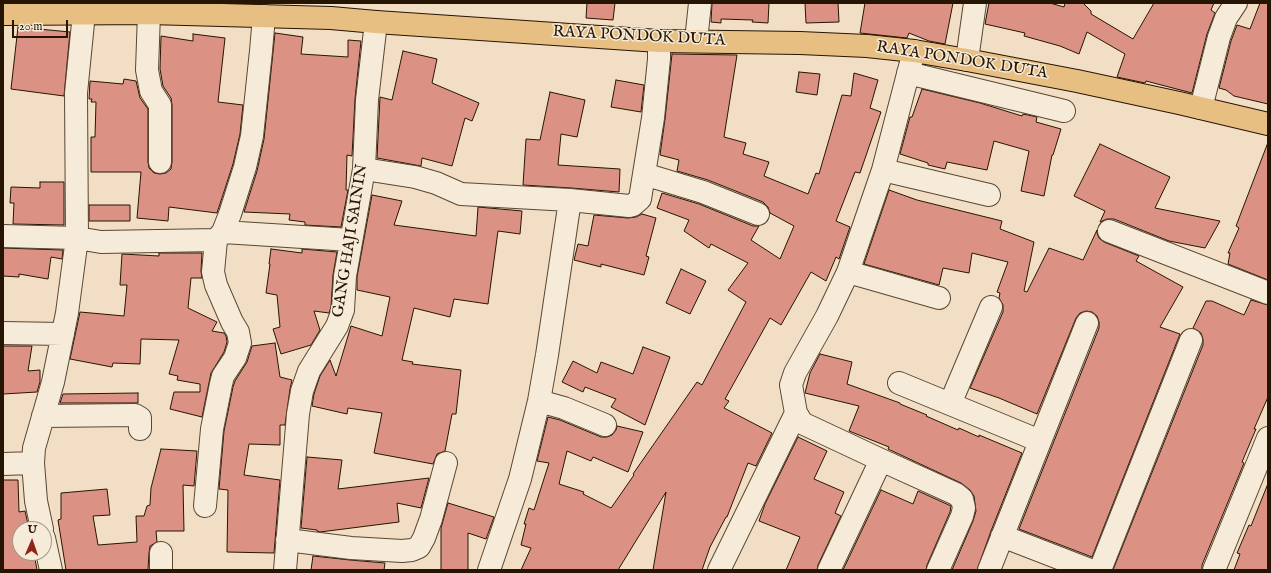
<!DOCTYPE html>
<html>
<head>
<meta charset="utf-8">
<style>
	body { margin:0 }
	#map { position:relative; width:1271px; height:573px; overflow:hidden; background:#f1dec4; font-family:"IM FELL English",serif }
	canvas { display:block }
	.frame { position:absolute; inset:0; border:4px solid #261502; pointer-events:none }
	.north { position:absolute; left:12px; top:521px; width:40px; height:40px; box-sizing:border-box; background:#f6ead9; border:1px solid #a39583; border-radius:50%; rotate:2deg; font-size:11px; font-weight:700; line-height:16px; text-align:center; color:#261502 }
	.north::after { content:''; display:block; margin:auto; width:14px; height:18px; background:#8f2418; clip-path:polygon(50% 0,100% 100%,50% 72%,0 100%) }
	.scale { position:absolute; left:12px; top:20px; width:56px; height:18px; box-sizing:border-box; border:2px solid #261502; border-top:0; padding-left:5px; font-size:12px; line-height:14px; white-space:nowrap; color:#261502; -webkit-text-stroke:3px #f6ead9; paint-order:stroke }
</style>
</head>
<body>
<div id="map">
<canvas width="1271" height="573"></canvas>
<div class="frame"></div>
<div class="north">U</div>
<div class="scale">20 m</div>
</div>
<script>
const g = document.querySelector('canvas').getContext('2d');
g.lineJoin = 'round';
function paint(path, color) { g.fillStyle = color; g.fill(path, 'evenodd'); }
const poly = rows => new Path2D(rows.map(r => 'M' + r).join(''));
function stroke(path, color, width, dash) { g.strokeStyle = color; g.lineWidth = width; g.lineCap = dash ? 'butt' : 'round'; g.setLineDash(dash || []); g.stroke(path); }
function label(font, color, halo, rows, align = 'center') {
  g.font = font + ' "IM FELL English",serif'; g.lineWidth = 3; g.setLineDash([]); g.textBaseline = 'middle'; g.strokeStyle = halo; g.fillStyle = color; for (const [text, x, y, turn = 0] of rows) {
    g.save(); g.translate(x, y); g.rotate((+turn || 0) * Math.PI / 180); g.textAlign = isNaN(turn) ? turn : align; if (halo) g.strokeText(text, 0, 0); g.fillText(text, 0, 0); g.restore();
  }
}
const building = poly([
	[587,3,615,3,613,20,586,18,587,3],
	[712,3,769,3,768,23,752,22,753,20,721,19,721,23,711,22,712,3],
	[805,3,838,3,839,22,806,23,805,3],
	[865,3,953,3,945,44,929,41,909,33,907,38,860,33,865,3],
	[989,3,1050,3,1064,7,1065,3,1083,3,1091,11,1091,14,1133,39,1154,3,1214,3,1211,10,1215,13,1207,34,1192,93,1146,81,1145,83,1117,77,1125,54,1087,32,1079,54,1060,46,1024,36,1025,33,985,24,989,3],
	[1260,3,1268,3,1268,104,1234,96,1226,90,1219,88,1231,41,1237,25,1250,29,1260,3],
	[18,27,70,32,64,96,11,89,18,27],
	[275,33,303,37,301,54,348,57,348,40,361,41,355,99,352,156,347,155,346,190,348,190,341,227,305,225,305,222,289,220,290,214,244,212,257,171,264,139,275,33],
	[193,34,225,38,218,102,243,105,240,134,233,164,217,213,169,207,168,221,137,218,141,172,91,172,91,137,95,137,96,102,91,102,92,99,89,99,90,81,123,84,124,79,136,81,140,98,148,109,148,162,149,168,154,173,160,174,166,173,171,169,172,162,172,105,171,98,163,86,160,69,161,36,193,41,193,34],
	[403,51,437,59,432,83,479,103,472,121,465,118,452,166,422,158,421,166,377,158,380,97,392,100,403,51],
	[672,54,737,55,724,137,746,143,743,154,769,162,764,176,808,194,816,173,819,174,842,95,851,96,854,73,878,80,870,108,881,112,860,173,855,172,836,221,850,227,839,259,836,257,826,281,811,272,781,325,770,318,725,399,729,401,724,408,772,433,756,466,748,463,727,517,726,517,710,547,702,570,653,570,666,492,618,570,521,570,531,548,521,545,526,524,524,524,529,508,534,510,549,463,537,461,548,417,560,420,601,437,607,437,612,435,616,430,617,426,643,432,628,472,593,457,591,461,567,451,559,484,584,492,583,494,611,508,634,475,633,474,697,382,702,385,746,302,728,290,748,263,711,244,709,248,684,231,689,220,657,208,662,193,699,204,753,226,759,226,751,240,780,259,794,226,770,213,768,207,763,202,708,180,677,171,679,160,660,155,665,119,672,54],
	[799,72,820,74,817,95,796,92,799,72],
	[616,80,644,85,641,112,611,107,616,80],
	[922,89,980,103,1022,116,1023,114,1037,117,1036,122,1061,129,1053,155,1052,155,1044,196,1021,191,1029,151,994,141,987,170,947,162,945,169,928,165,928,163,900,154,910,117,912,117,922,89],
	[550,92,585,100,577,137,561,134,558,165,620,169,619,192,571,188,523,185,526,139,540,140,550,92],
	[1100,144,1170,177,1155,208,1220,221,1205,248,1169,241,1114,219,1107,219,1100,222,1105,211,1074,196,1100,144],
	[1267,145,1268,145,1268,280,1228,264,1230,253,1228,253,1239,228,1236,226,1267,145],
	[40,182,64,182,64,225,13,224,14,203,10,203,11,187,40,188,40,182],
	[889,190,917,200,1002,221,1000,229,1034,242,1024,291,1027,292,1049,248,1083,260,1097,230,1097,233,1099,238,1104,242,1139,256,1136,261,1183,287,1160,327,1180,334,1092,557,1019,529,1099,328,1099,322,1097,316,1092,312,1086,311,1080,313,1076,318,1037,414,999,398,970,388,1003,312,1003,305,999,298,1000,293,997,292,1008,262,972,253,969,273,943,268,939,285,864,264,889,190],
	[372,195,402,201,394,225,476,236,478,207,522,211,520,234,498,231,488,304,454,299,450,317,414,308,402,360,413,362,412,364,461,370,456,414,452,414,445,451,437,454,433,464,374,453,382,413,348,408,347,414,312,406,314,394,320,376,330,360,336,376,351,326,382,336,390,297,357,290,357,277,372,195],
	[89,205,130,205,130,221,89,221,89,205],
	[642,214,656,218,646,256,649,257,644,275,601,264,601,267,574,260,578,244,588,246,594,215,628,218,636,217,642,214],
	[3,248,63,250,62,259,51,257,48,279,19,274,19,277,3,276,3,248],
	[271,249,302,253,302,249,337,252,333,275,331,307,329,313,314,311,320,330,311,345,281,354,273,329,280,327,277,295,266,293,270,264,269,264,271,249],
	[159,253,202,253,201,271,202,278,191,278,188,308,217,322,212,331,224,333,226,336,227,342,224,352,211,373,202,417,170,409,174,392,200,392,200,384,177,380,178,376,169,374,179,340,141,339,140,364,113,363,112,367,70,359,80,312,124,316,127,285,120,285,122,254,159,256,159,253],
	[681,269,706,281,690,314,666,303,681,269],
	[1251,300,1268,305,1268,397,1254,429,1256,429,1242,462,1244,463,1202,565,1202,570,1113,570,1203,345,1203,339,1201,333,1193,328,1206,301,1212,301,1244,315,1251,300],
	[275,343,280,377,292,380,290,389,285,425,280,425,280,445,249,444,244,475,280,480,274,553,227,552,228,490,219,489,224,431,233,387,235,381,247,362,252,346,275,343],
	[3,346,32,346,28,371,40,370,40,382,37,392,3,394,3,346],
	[643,347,670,357,645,425,611,407,616,399,585,387,583,392,562,382,573,361,597,373,601,362,633,374,643,347],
	[820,354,852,362,847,384,900,403,900,404,927,415,926,416,958,430,959,428,979,437,979,435,1022,453,991,531,977,570,952,570,973,521,976,511,974,496,970,490,961,483,888,449,889,447,849,431,859,406,805,393,810,373,820,354],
	[138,393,138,403,60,403,63,394,138,393],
	[798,437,827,451,814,479,844,492,835,513,841,516,818,565,817,570,786,570,800,537,759,521,765,504,798,437],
	[161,449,197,451,194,486,183,485,184,531,156,531,157,542,150,546,149,553,148,570,66,570,58,520,61,519,61,493,107,489,110,515,93,516,98,545,137,542,136,516,144,516,147,506,150,505,151,488,161,449],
	[307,457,342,460,338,489,429,478,421,508,397,503,399,522,320,532,317,531,317,530,301,528,307,457],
	[3,480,18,480,19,512,25,511,29,529,20,529,20,553,34,553,37,570,3,570,3,480],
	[1267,486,1268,486,1268,570,1234,570,1240,554,1237,553,1249,525,1251,526,1267,486],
	[881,490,913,504,918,491,951,506,950,512,927,565,926,570,843,570,881,490],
	[448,503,494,517,486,539,468,533,468,570,441,570,441,528,448,503],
	[313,556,350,560,385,563,384,570,311,570,313,556]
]);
paint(building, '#dc9185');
stroke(building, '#261502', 1);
const minor = poly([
	[149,13,147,70,151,91,160,105,160,162],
	[696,41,700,3],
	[914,51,883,170,848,272,827,316,795,373,791,385,796,413,802,423,881,460,956,494,962,499,964,508,962,516,938,570],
	[967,60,975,3],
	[908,73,1064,111],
	[1201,108,1219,37,1226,18,1236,3],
	[364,169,415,177,436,183,461,194,570,200,629,206,633,205,640,199,653,118,659,59,659,41],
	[883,170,989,195],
	[644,174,703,192,758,214],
	[1109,231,1268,293],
	[223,232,351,240],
	[3,236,77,238,101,242,216,240,213,272,216,285,232,322,238,332,240,343,235,358,223,376,221,384,212,429,205,506],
	[216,240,223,232,230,214,245,167,252,136,261,51,264,16],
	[848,272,939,298],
	[3,333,63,334],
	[899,383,1040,441],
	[539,401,564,408,605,425],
	[950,404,991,307],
	[43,416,135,415,140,418,140,429],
	[3,464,33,463],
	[42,529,36,501,33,463,34,448,53,382,67,313,77,238,76,93,84,13],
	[1002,536,1090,570],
	[44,538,51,570],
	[287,540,351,548,402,551,412,550,419,547,424,538,431,519,446,463],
	[161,553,161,570],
	[285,570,298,414,302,391,309,371,337,326,343,310,345,276,364,169,367,100,376,22],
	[489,570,520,479,539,401,547,355,570,200],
	[719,570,796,413],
	[829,570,881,460],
	[989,570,1087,323],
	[1100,570,1191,340],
	[1214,570,1268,438]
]);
const major = poly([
	[3,14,149,13,331,18,376,22,659,41,800,43,867,46,914,51,967,60,1077,81,1179,103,1268,124]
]);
stroke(minor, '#594732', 24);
stroke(major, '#261502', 24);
stroke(minor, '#f6ead9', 22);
stroke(major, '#e8bf82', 22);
label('16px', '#261502', '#f6ead9', [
	["RAYA PONDOK DUTA",639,37,3],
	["RAYA PONDOK DUTA",962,61,9],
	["GANG HAJI SAININ",351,241,-81]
]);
</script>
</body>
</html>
